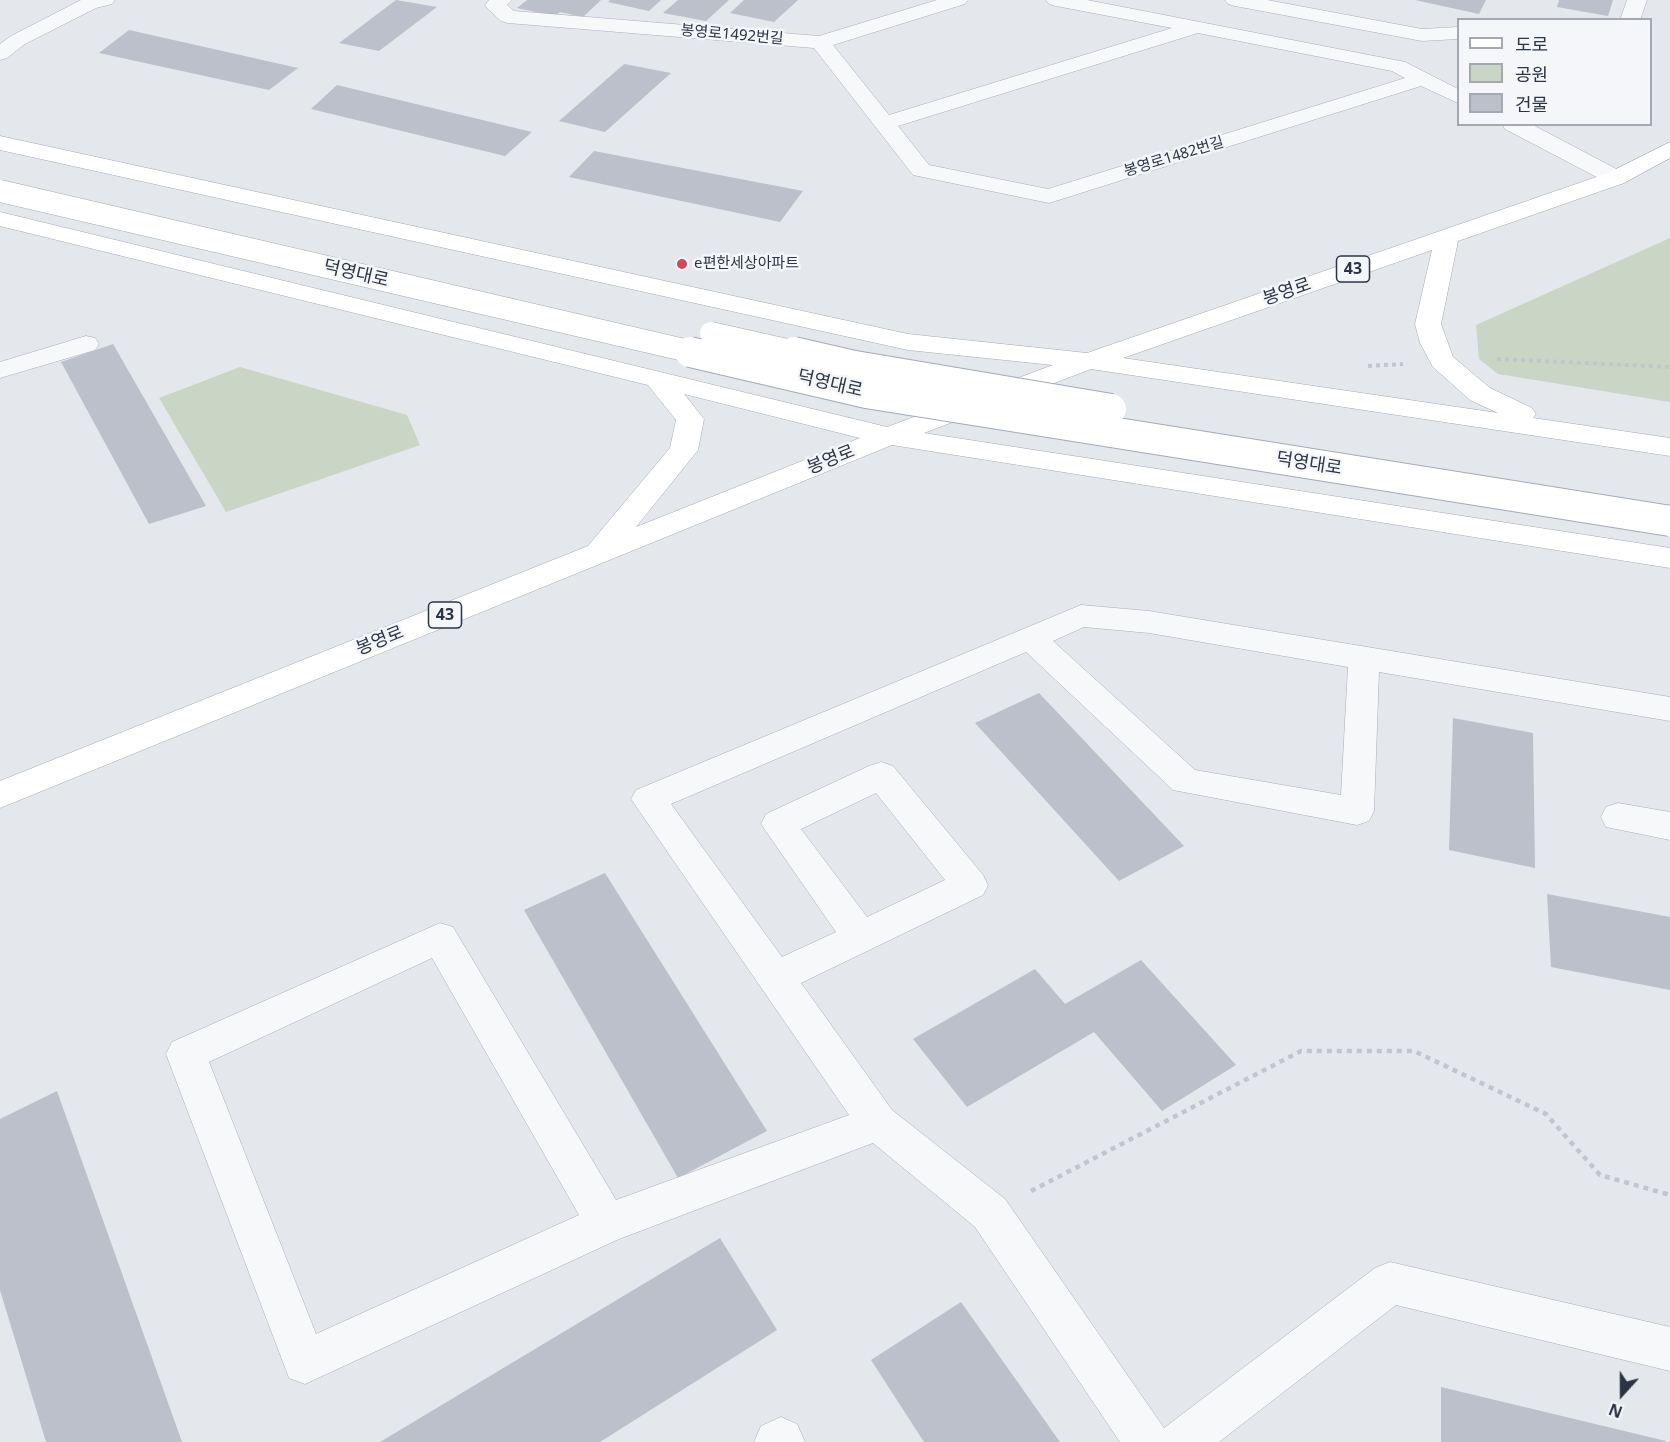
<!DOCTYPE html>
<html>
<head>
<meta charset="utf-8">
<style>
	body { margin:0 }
	#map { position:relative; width:1670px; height:1442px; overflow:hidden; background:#e4e7ec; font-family:"Noto Sans","Noto Sans KR",sans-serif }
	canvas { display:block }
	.legend { position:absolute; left:1457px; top:18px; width:195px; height:108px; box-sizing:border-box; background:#f4f6f9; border:2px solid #a4a8b1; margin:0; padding:8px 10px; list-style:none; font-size:18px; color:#2b3445 }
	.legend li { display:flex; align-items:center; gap:12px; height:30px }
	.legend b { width:30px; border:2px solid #a4a8b1 }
	.north { position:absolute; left:1592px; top:1364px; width:60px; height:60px; -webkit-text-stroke:4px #f4f6f9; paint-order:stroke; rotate:201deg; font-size:16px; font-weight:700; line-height:24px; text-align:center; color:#2b3445 }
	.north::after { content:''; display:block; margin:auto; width:21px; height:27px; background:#2b3445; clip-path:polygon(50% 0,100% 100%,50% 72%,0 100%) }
</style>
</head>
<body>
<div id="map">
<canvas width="1670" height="1442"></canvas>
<ul class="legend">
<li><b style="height:8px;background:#fff"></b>도로</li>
<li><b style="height:16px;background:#c9d6c5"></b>공원</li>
<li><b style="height:16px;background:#bbc0ca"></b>건물</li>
</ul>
<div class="north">N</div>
</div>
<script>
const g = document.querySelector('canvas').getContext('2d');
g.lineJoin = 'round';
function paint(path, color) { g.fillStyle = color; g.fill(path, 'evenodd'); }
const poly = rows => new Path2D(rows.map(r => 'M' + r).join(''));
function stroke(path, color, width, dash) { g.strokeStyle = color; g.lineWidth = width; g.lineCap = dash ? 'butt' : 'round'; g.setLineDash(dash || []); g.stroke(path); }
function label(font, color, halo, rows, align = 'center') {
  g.font = font + ' "Noto Sans","Noto Sans KR",sans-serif'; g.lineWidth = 5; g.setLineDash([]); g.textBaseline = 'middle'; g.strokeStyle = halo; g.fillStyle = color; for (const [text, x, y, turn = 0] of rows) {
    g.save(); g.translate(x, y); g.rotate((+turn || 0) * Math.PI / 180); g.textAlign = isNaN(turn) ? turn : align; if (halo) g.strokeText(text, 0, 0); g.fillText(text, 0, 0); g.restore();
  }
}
paint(poly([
	[1670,238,1670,402,1498,374,1479,359,1476,325],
	[240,367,407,415,420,445,226,512,159,398]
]), '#c9d6c5');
paint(poly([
	[396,0,437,7,379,51,339,43],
	[527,0,601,0,583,17,560,12,555,16,517,8],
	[610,0,661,0,649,11,608,2],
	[678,0,729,0,706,21,663,13],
	[744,0,798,0,774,22,730,13],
	[1415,0,1486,0,1479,14],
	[1559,0,1613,0,1608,16,1557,7],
	[129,30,298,68,269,90,99,53],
	[624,64,671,73,605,132,559,121],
	[337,85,532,132,505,156,311,109],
	[594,151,803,191,780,222,569,177],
	[113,344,206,506,149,524,61,362],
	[1039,693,1184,846,1119,881,975,723],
	[1453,718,1533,733,1535,868,1449,850],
	[605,873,767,1131,678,1178,524,910],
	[1547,894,1670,917,1670,990,1551,967],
	[1141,960,1236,1065,1162,1111,1094,1032,967,1107,913,1039,1035,969,1065,1004],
	[57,1091,182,1442,46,1442,0,1290,0,1119],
	[720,1238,777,1330,600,1442,380,1442],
	[961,1302,1060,1442,924,1442,871,1360],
	[1441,1387,1666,1441,1666,1442,1441,1442]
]), '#bbc0ca');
const minor = poly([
	[81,0,115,0,112,4,96,8,25,44,7,58,0,60,0,44,11,36,81,0],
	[489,0,512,0,507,5,514,11,819,36,937,0,968,0,965,4,833,45,889,115,1172,28,1056,6,1049,4,1046,0,1087,0,1405,62,1458,89,1458,103,1421,86,1049,203,913,175,814,48,508,23,501,21,488,9,485,5,489,0],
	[1198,33,1392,71,1405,78,1048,189,929,165,898,126,1198,33],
	[1225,0,1267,0,1422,29,1458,27,1458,39,1422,41,1235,6,1228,4,1225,0],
	[1627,0,1647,0,1640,20,1620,20,1627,0],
	[1502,124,1531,124,1624,173,1628,178,1624,183,1616,185,1608,183,1505,129,1502,124],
	[86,336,95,338,99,344,95,350,0,378,0,362,86,336],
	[1081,605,1149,611,1670,697,1670,721,1379,672,1374,811,1369,821,1357,825,1173,790,1026,652,671,804,782,957,836,932,761,824,766,814,869,766,881,762,893,766,983,875,988,885,983,895,801,983,892,1110,1005,1199,1164,1428,1375,1268,1390,1262,1670,1327,1670,1371,1396,1305,1219,1442,1120,1442,975,1227,873,1143,619,1239,305,1384,289,1378,166,1054,172,1042,440,923,453,927,616,1200,849,1115,631,799,636,790,1081,605],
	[1084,627,1149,633,1348,667,1341,795,1195,770,1053,641,1084,627],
	[876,793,945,880,867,917,801,829,876,793],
	[432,958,579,1215,316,1334,209,1062,432,958],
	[1618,803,1670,812,1670,840,1606,827,1601,817,1606,807,1618,803],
	[781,1417,797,1424,805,1442,754,1442,761,1426,781,1417]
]);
const major = poly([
	[0,136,908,334,1087,353,1608,173,1616,171,1624,173,1628,178,1624,183,1458,241,1441,324,1453,357,1490,388,1532,408,1536,414,1533,418,1670,438,1670,456,1091,369,924,433,1670,548,1670,568,892,445,0,808,0,781,588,546,670,448,676,420,648,385,0,226,0,212,887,427,1053,365,908,350,0,150,0,136],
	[1432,250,1415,324,1420,343,1433,367,1470,400,1498,413,1123,358,1432,250],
	[684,394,860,438,636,527,698,450,704,419,684,394]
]);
const highway = poly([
	[1670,142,1670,158,1624,183,1616,185,1608,183,1604,178,1608,173,1670,142]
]);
stroke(minor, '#a9aeb7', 1);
stroke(major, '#a3abb8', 1);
stroke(highway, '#8b94a3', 1);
stroke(poly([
	[1497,359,1670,367],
	[1368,366,1403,364]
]), '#c2c5cb', 4, [4, 4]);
stroke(poly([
	[1031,1191,1301,1051,1414,1051,1546,1114,1600,1175,1670,1195]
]), '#c2c5cb', 4.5, [5, 5]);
paint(minor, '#f7f8fa');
paint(major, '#fff');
paint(highway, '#fff');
const majorBridgeFar1 = poly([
	[0,191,697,353],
	[711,333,800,353]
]);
const majorBridge = poly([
	[690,352,866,393,1670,521],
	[794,352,855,366,1111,409]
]);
stroke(majorBridgeFar1, '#a3abb8', 23, []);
stroke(majorBridge, '#a3abb8', 32, []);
stroke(majorBridgeFar1, '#fff', 22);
stroke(majorBridge, '#fff', 30);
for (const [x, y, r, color] of [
	[682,264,6,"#d1495b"]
]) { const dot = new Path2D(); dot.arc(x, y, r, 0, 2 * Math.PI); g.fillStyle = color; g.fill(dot); stroke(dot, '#f4f6f9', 2); }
label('15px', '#2b3445', '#f4f6f9', [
	["봉영로1492번길",732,35,5],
	["봉영로1482번길",1174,157,-17]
]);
label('15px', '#2b3445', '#f4f6f9', [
	["e편한세상아파트",694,264]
], 'left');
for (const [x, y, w] of [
	[1353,269,33],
	[445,615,33]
]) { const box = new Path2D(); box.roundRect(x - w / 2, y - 13, w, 26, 4.5); g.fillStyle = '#f4f6f9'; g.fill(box); stroke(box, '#2b3445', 1.5); }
label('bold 16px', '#2b3445', null, [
	["43",1353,269],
	["43",445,615]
]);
label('18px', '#2b3445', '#f4f6f9', [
	["덕영대로",356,274,13],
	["봉영로",1287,292,-19],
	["덕영대로",830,384,13],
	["봉영로",831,460,-22],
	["덕영대로",1309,464,9],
	["봉영로",380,641,-22]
]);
</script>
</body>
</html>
